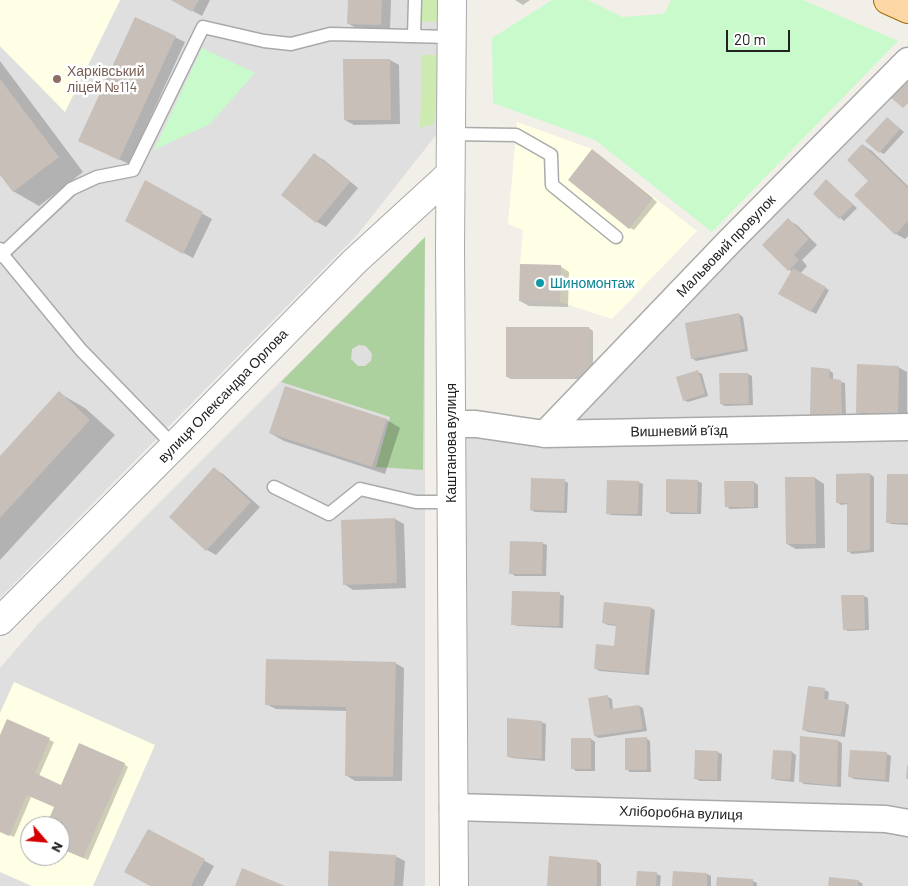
<!DOCTYPE html>
<html>
<head>
<meta charset="utf-8">
<style>
	body { margin:0 }
	#map { position:relative; width:908px; height:886px; overflow:hidden; background:#f2efe9; font-family:Barlow,sans-serif }
	canvas { display:block }
	.north { position:absolute; left:20px; top:816px; width:50px; height:50px; box-sizing:border-box; background:#fff; border:1px solid #a7a7a7; border-radius:50%; rotate:117deg; font-size:14px; font-weight:700; line-height:20px; text-align:center; color:#222 }
	.north::after { content:''; display:block; margin:auto; width:18px; height:22px; background:#d40000; clip-path:polygon(50% 0,100% 100%,50% 72%,0 100%) }
	.scale { position:absolute; left:726px; top:30px; width:64px; height:22px; box-sizing:border-box; border:2px solid #222; border-top:0; padding-left:6px; font-size:15px; line-height:18px; white-space:nowrap; color:#222; -webkit-text-stroke:4px #fff; paint-order:stroke }
</style>
</head>
<body>
<div id="map">
<canvas width="908" height="886"></canvas>
<div class="north">N</div>
<div class="scale">20 m</div>
</div>
<script>
const g = document.querySelector('canvas').getContext('2d');
g.lineJoin = 'round';
function paint(path, color) { g.fillStyle = color; g.fill(path, 'evenodd'); }
const poly = rows => new Path2D(rows.map(r => 'M' + r).join(''));
function stroke(path, color, width, dash) { g.strokeStyle = color; g.lineWidth = width; g.lineCap = dash ? 'butt' : 'round'; g.setLineDash(dash || []); g.stroke(path); }
function label(font, color, halo, rows, align = 'center') {
  g.font = font + ' Barlow,sans-serif'; g.lineWidth = 5; g.setLineDash([]); g.textBaseline = 'middle'; g.strokeStyle = halo; g.fillStyle = color; for (const [text, x, y, turn = 0] of rows) {
    g.save(); g.translate(x, y); g.rotate((+turn || 0) * Math.PI / 180); g.textAlign = isNaN(turn) ? turn : align; if (halo) g.strokeText(text, 0, 0); g.fillText(text, 0, 0); g.restore();
  }
}
paint(poly([
	[120,0,444,0,440,130,358,234,0,598,0,46,65,111],
	[908,76,908,886,454,886,451,424,563,427],
	[425,237,425,886,0,886,0,668,37,625],
	[30,826,60,826,60,856,30,856]
]), '#e0dfdf');
paint(poly([
	[0,0,120,0,65,112,0,46],
	[517,122,592,149,697,231,612,319,560,302,560,265,520,264,523,230,508,224],
	[14,682,155,745,93,886,32,886,0,872,0,713],
	[30,826,60,826,60,856,30,856]
]), '#ffffe5');
paint(poly([
	[422,0,444,0,444,21,422,22],
	[422,55,439,55,434,124,420,128]
]), '#cdebb0');
paint(poly([
	[425,237,423,470,376,467,390,417,281,382],
	[359,345,366,346,372,354,371,361,365,366,358,366,351,359,352,349]
]), '#add19e');
paint(poly([
	[552,0,588,0,622,17,664,14,671,0,803,0,898,41,712,232,595,140,493,103,492,38],
	[202,48,255,73,210,124,154,150]
]), '#c8facc');
paint(poly([
	[173,0,210,0,202,16],
	[349,0,391,0,390,30,358,29,349,24],
	[515,0,530,0,523,5],
	[136,19,185,42,129,164,89,145],
	[344,60,390,60,399,65,400,124,354,125,345,120],
	[0,61,83,172,39,206,13,191,0,173],
	[891,121,904,132,884,154,880,152],
	[863,145,872,151,908,186,908,236,905,239,896,234,870,181],
	[597,153,657,202,634,230,630,228],
	[315,155,324,160,358,188,326,227,317,222,283,195],
	[827,181,857,208,844,221,814,194],
	[146,182,212,219,193,258,126,221],
	[788,220,797,225,817,245,802,260,807,266,800,274,829,290,816,314,780,293,792,272,764,245],
	[560,266,569,272,568,307,529,306,520,301],
	[739,314,743,317,748,351,696,361,692,358],
	[589,328,593,331,593,379,511,379,507,377],
	[898,367,907,372,907,419,866,417,857,412],
	[829,370,833,373,833,380,845,383,846,417,816,416,812,414],
	[698,372,702,374,708,396,688,402,684,400],
	[748,374,752,376,753,405,725,406,721,404],
	[286,387,387,420,400,428,385,474,284,441,270,433],
	[59,393,85,408,115,435,0,560,0,458],
	[214,469,223,474,260,507,216,555,207,550],
	[870,474,874,477,874,552,852,554,848,551,848,504,841,505,837,502,837,475],
	[908,476,908,525,891,524,887,522],
	[786,478,815,478,824,484,825,548,796,549,787,544],
	[564,481,568,483,567,513,535,512,531,510],
	[697,481,702,483,701,514,671,514,667,511],
	[638,482,643,484,642,516,611,515,607,513],
	[754,482,758,485,758,508,730,509,726,506],
	[395,519,404,524,406,588,353,590,344,584],
	[542,543,547,545,546,576,515,576,511,573],
	[559,594,564,596,563,628,517,626,513,624],
	[864,596,868,598,869,630,848,631,844,629],
	[651,608,655,610,649,675,599,671,595,668,615,647,617,626,608,625,604,623],
	[395,663,404,668,402,781,355,781,346,775,347,711,276,709,266,704],
	[825,690,829,692,828,701,845,703,849,705,845,737,808,732,804,730],
	[608,697,612,699,613,710,639,706,643,708,647,731,599,738,595,736],
	[7,721,54,742,39,776,62,786,124,764,128,767,88,860,60,848,60,826,48,826,56,807,31,797,14,837,0,831,0,738],
	[541,722,546,724,545,761,512,758,508,756],
	[646,738,650,741,651,772,630,772,626,769],
	[591,739,595,742,595,771,576,771,572,768],
	[838,741,842,743,841,787,804,784,800,781],
	[774,751,792,752,796,755,794,782,776,780,772,778],
	[851,751,887,754,891,756,889,782,854,779,850,777],
	[717,752,722,754,721,781,700,781,696,779],
	[148,830,214,866,203,886,152,886],
	[395,856,405,861,403,886,329,886],
	[550,858,597,861,601,864,601,886,548,886],
	[638,872,657,874,661,876,660,886,637,886],
	[675,872,707,874,711,876,711,886,674,886],
	[753,881,757,883,757,886,718,886],
	[858,881,863,884,862,886,829,886]
]), '#0003');
paint(poly([
	[171,0,199,0,192,12],
	[348,0,382,0,381,25,347,24],
	[135,17,176,36,119,160,78,141],
	[343,59,390,59,391,120,344,120],
	[908,75,908,103,903,108,890,97],
	[0,79,59,157,13,192,0,175],
	[887,117,900,129,879,153,865,141],
	[862,144,908,188,908,221,895,235,854,195,868,181,847,160],
	[592,149,653,198,629,229,568,180],
	[314,153,350,182,316,223,281,195],
	[826,179,853,205,839,219,813,194],
	[145,180,203,212,183,254,125,221],
	[788,218,809,239,794,255,799,260,788,271,762,245],
	[520,264,561,265,560,302,519,301],
	[793,268,826,287,811,312,778,294],
	[739,313,745,349,691,359,685,323],
	[506,327,589,327,589,378,506,377],
	[857,364,899,366,898,414,856,413],
	[811,367,830,369,829,378,841,380,842,415,810,415],
	[698,370,705,394,683,401,676,377],
	[719,373,748,373,749,404,720,404],
	[285,386,387,419,372,467,269,433],
	[59,391,90,420,0,518,0,456],
	[214,467,251,502,206,551,169,517],
	[870,473,870,550,847,552,847,503,836,503,836,474],
	[887,474,908,474,908,523,886,523],
	[785,477,815,477,816,544,786,544],
	[531,478,565,479,564,511,530,510],
	[666,479,698,480,697,513,666,512],
	[607,480,639,481,638,514,606,514],
	[724,481,754,481,754,507,725,507],
	[395,518,397,583,343,585,341,520],
	[510,541,543,542,542,574,509,574],
	[512,591,560,592,559,626,511,625],
	[841,595,864,595,865,629,843,630],
	[604,602,651,607,645,674,594,669,596,644,614,646,616,625,602,623],
	[266,659,396,662,393,777,345,776,346,707,265,705],
	[808,686,825,688,824,699,846,702,841,735,802,730],
	[608,695,610,709,639,705,643,729,594,736,588,698],
	[507,718,542,721,542,759,507,757],
	[7,719,50,738,35,773,61,785,79,743,125,763,83,858,60,848,60,826,46,826,54,807,27,795,9,836,0,832,0,735],
	[800,736,838,740,837,786,799,782],
	[647,737,647,770,625,770,625,738],
	[571,738,591,738,591,769,571,769],
	[695,750,718,751,717,780,694,779],
	[773,750,792,751,790,780,771,779],
	[850,750,887,752,885,780,848,777],
	[907,766,908,766,908,779,906,779],
	[148,829,205,859,191,886,150,886,124,872],
	[329,851,396,855,394,886,328,886],
	[549,856,597,860,597,886,547,886],
	[242,868,285,886,235,886],
	[637,871,657,872,656,886,636,886],
	[673,871,707,873,707,886,672,886],
	[717,877,753,879,753,886,716,886],
	[829,877,859,880,858,886,828,886]
]), '#c7bfb8');
const service = poly([
	[414,36,415,0],
	[450,134,516,135,551,155,552,185,616,237],
	[0,249,2,254,81,350,174,446],
	[0,256,71,189,97,177,133,170,203,27,264,41,291,44,330,34,451,37],
	[274,487,329,514,360,489,416,502,451,502]
]);
const minor = poly([
	[451,424,476,424,545,434,908,427],
	[545,434,729,242,908,61],
	[453,807,886,819,908,823]
]);
const tertiary = poly([
	[452,0,450,247,454,886],
	[0,621,174,446,354,262,450,174]
]);
const primary = poly([
	[888,0,908,9]
]);
stroke(service, '#a9a9a9', 15);
stroke(minor, '#a9a9a9', 29);
stroke(tertiary, '#a9a9a9', 30);
stroke(primary, '#a06b00', 30);
stroke(service, '#fff', 12);
stroke(minor, '#fff', 26);
stroke(tertiary, '#fff', 28);
stroke(primary, '#fcd6a4', 28);
for (const [x, y, r, color] of [
	[57,79,5,"#8d6e63"],
	[540,283,5,"#0f9aa8"]
]) { const dot = new Path2D(); dot.arc(x, y, r, 0, 2 * Math.PI); g.fillStyle = color; g.fill(dot); stroke(dot, '#fff', 2); }
label('14px', '#785e54', '#fff', [
	["Харківський",67,71],
	["ліцей №114",67,87]
], 'left');
label('14px', '#222', '#fff', [
	["Мальвовий провулок",726,246,-46],
	["вулиця Олександра Орлова",223,396,-46],
	["Вишневий в’їзд",679,431,-1],
	["Каштанова вулиця",451,443,-90],
	["Хліборобна вулиця",681,813,2]
]);
label('14px', '#0d838f', '#fff', [
	["Шиномонтаж",550,283]
], 'left');
</script>
</body>
</html>
